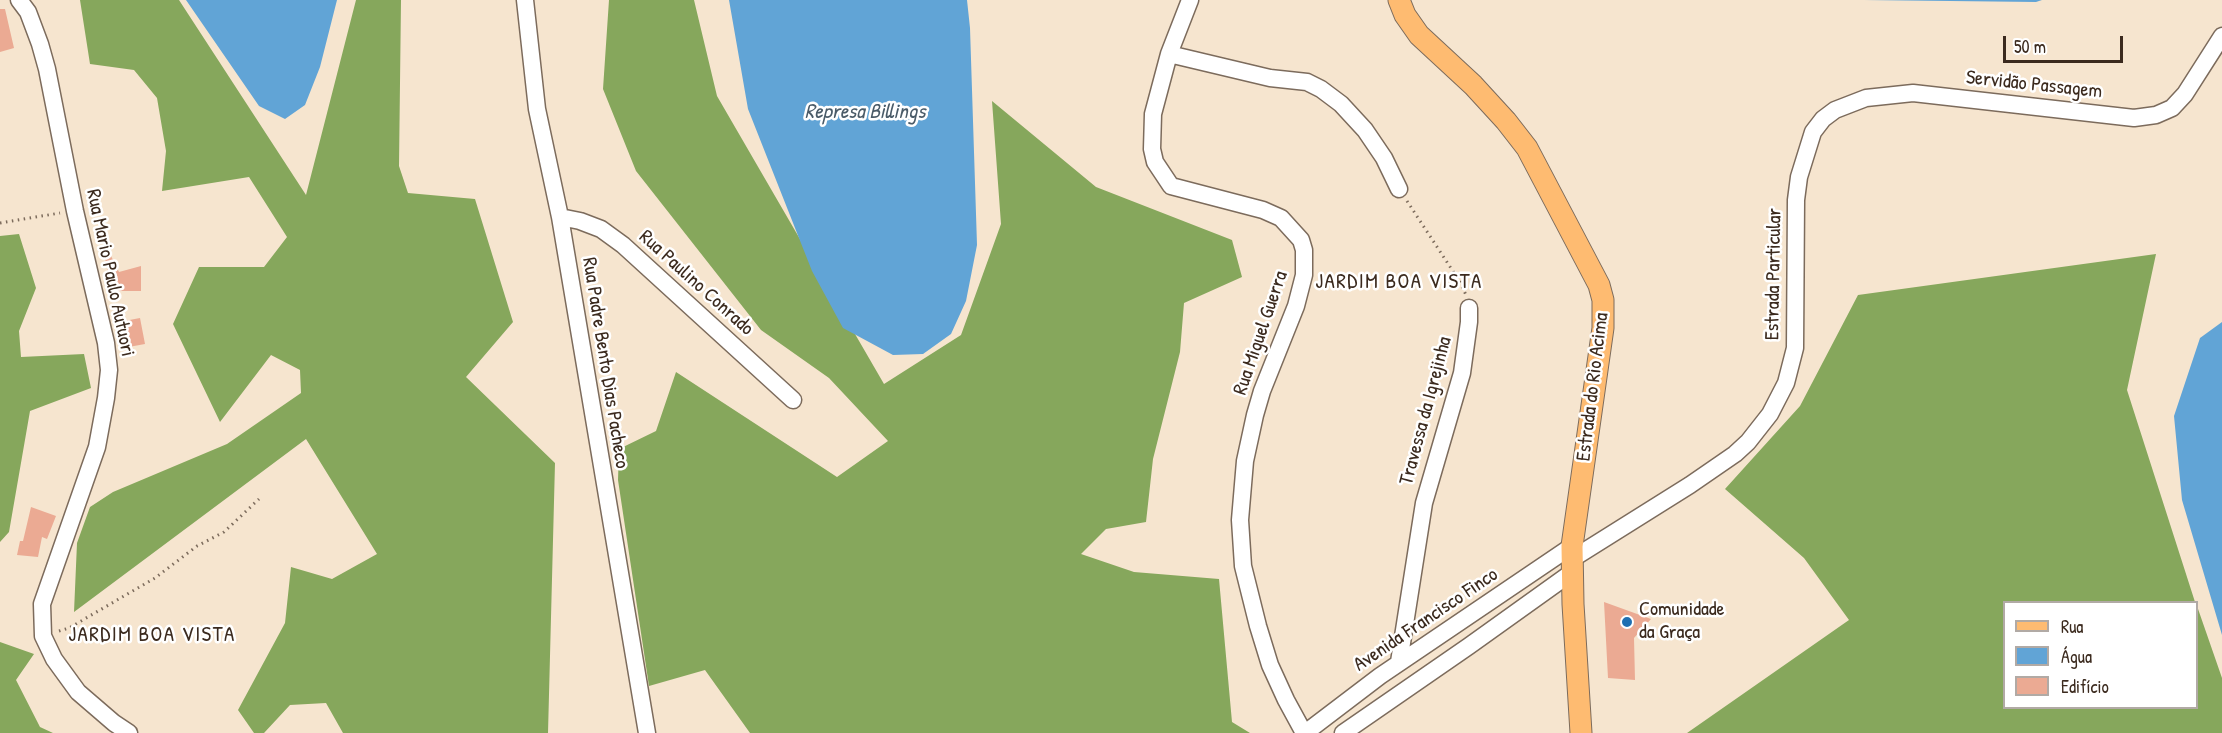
<!DOCTYPE html>
<html>
<head>
<meta charset="utf-8">
<style>
	body { margin:0 }
	#map { position:relative; width:2222px; height:733px; overflow:hidden; background:#f6e5cf; font-family:"Patrick Hand",sans-serif }
	canvas { display:block }
	.legend { position:absolute; left:2003px; top:601px; width:195px; height:108px; box-sizing:border-box; background:#fff; border:2px solid #b1aaa5; margin:0; padding:8px 10px; list-style:none; font-size:18px; color:#3b2a1e }
	.legend li { display:flex; align-items:center; gap:12px; height:30px }
	.legend b { width:30px; border:2px solid #b1aaa5 }
	.scale { position:absolute; left:2003px; top:36px; width:120px; height:27px; box-sizing:border-box; border:3px solid #3b2a1e; border-top:0; padding-left:8px; font-size:18px; line-height:21px; white-space:nowrap; color:#3b2a1e; -webkit-text-stroke:4px #fff; paint-order:stroke }
</style>
</head>
<body>
<div id="map">
<canvas width="2222" height="733"></canvas>
<ul class="legend">
<li><b style="height:8px;background:#febb71"></b>Rua</li>
<li><b style="height:16px;background:#61a4d6"></b>Água</li>
<li><b style="height:16px;background:#ebaa93"></b>Edifício</li>
</ul>
<div class="scale">50 m</div>
</div>
<script>
const g = document.querySelector('canvas').getContext('2d');
g.lineJoin = 'round';
function paint(path, color) { g.fillStyle = color; g.fill(path, 'evenodd'); }
const poly = rows => new Path2D(rows.map(r => 'M' + r).join(''));
function stroke(path, color, width, dash) { g.strokeStyle = color; g.lineWidth = width; g.lineCap = dash ? 'butt' : 'round'; g.setLineDash(dash || []); g.stroke(path); }
function label(font, color, halo, rows, align = 'center') {
  g.font = font + ' "Patrick Hand",sans-serif'; g.lineWidth = 5; g.setLineDash([]); g.textBaseline = 'middle'; g.strokeStyle = halo; g.fillStyle = color; for (const [text, x, y, turn = 0] of rows) {
    g.save(); g.translate(x, y); g.rotate((+turn || 0) * Math.PI / 180); g.textAlign = isNaN(turn) ? turn : align; if (halo) g.strokeText(text, 0, 0); g.fillText(text, 0, 0); g.restore();
  }
}
paint(poly([
	[80,0,179,0,306,195,356,0,401,0,399,166,408,193,475,199,513,322,466,377,555,463,548,733,343,733,326,703,290,705,264,733,254,733,238,710,285,623,291,567,332,579,377,554,306,439,74,612,77,543,90,507,113,492,227,444,301,393,300,370,271,355,220,422,173,324,199,267,264,267,287,237,249,177,162,191,166,151,157,98,134,70,90,64],
	[609,0,694,0,717,96,884,384,961,335,1001,224,992,101,1096,187,1232,240,1242,277,1184,303,1180,352,1153,459,1146,522,1106,529,1081,554,1134,572,1219,579,1232,722,1250,733,750,733,705,670,649,686,618,480,619,449,656,431,676,372,837,477,888,441,829,378,761,330,636,171,603,89],
	[19,234,36,288,19,331,21,357,84,354,91,388,30,411,9,532,0,542,0,236],
	[2156,254,2127,390,2195,602,2004,602,2004,708,2196,708,2197,606,2222,678,2222,733,1687,733,1849,620,1804,558,1725,489,1800,406,1858,295],
	[0,642,34,654,16,680,40,727,53,733,0,733]
]), '#86a75c');
paint(poly([
	[186,0,337,0,320,67,305,105,285,119,259,106],
	[729,0,967,0,970,28,977,245,966,301,951,334,923,354,893,355,843,328,812,271,748,109],
	[1864,0,2042,0,2036,2],
	[2222,322,2222,635,2182,500,2174,416,2200,338]
]), '#61a4d6');
paint(poly([
	[0,9,5,9,14,48,0,52],
	[107,248,119,272,141,266,141,291,112,291,103,249],
	[140,318,145,344,123,348,119,322],
	[31,507,56,516,47,539,42,537,38,557,17,555,20,541,23,541],
	[1604,602,1651,619,1634,638,1635,680,1608,678]
]), '#ebaa93');
const minor = poly([
	[19,0,28,12,40,44,47,69,75,211,106,343,109,370,106,398,97,447,42,604,43,636,54,659,78,692,114,723,129,733],
	[525,0,537,109,560,217,647,733],
	[1190,0,1169,54,1153,114,1152,149,1155,162,1171,186,1263,210,1281,218,1301,240,1304,250,1304,275,1296,306,1262,391,1255,415,1245,461,1240,520,1243,566,1258,626,1270,665,1286,700,1304,733],
	[1169,54,1270,78,1307,82,1321,89,1341,104,1365,130,1384,158,1399,189],
	[560,217,580,221,601,229,623,245,793,400],
	[1572,559,1690,485,1735,454,1748,442,1770,414,1786,383,1795,348,1796,200,1799,177,1813,132,1823,119,1835,110,1866,98,1913,93,2134,118,2156,115,2172,108,2185,94,2222,36],
	[1399,662,1424,503,1462,373,1469,322,1469,308],
	[1305,733,1380,676,1572,546],
	[1343,733,1469,646,1571,573]
]);
const major = poly([
	[1399,0,1405,15,1419,35,1473,85,1506,121,1527,148,1599,285,1603,300,1603,328,1572,546,1573,604,1581,733]
]);
stroke(minor, '#7c6b5c', 19);
stroke(major, '#7c6b5c', 23);
stroke(poly([
	[1407,201,1460,282,1466,295],
	[0,223,60,213],
	[59,631,69,628,155,578,197,546,224,532,259,499]
]), '#7c6b5c', 3, [1.5, 4.5]);
stroke(minor, '#fff', 16);
stroke(major, '#febb71', 21);
for (const [x, y, r, color] of [
	[1627,622,6,"#1f6fb2"]
]) { const dot = new Path2D(); dot.arc(x, y, r, 0, 2 * Math.PI); g.fillStyle = color; g.fill(dot); stroke(dot, '#fff', 2); }
label('20px', '#3b2a1e', '#fff', [
	["Servidão Passagem",2034,85,6],
	["Rua Mario Paulo Autuori",110,273,78],
	["Estrada Particular",1774,274,-89],
	["Rua Paulino Conrado",696,283,42],
	["Rua Miguel Guerra",1261,333,-71],
	["Rua Padre Bento Dias Pacheco",605,363,81],
	["Estrada do Rio Acima",1593,387,-83],
	["Travessa da Igrejinha",1426,411,-75],
	["Avenida Francisco Finco",1426,620,-34]
]);
label('20px', '#3b2a1e', '#fff', [
	["Comunidade",1639,610],
	["da Graça",1639,633]
], 'left');
label('italic 21px', '#4a5b68', '#fff', [
	["Represa Billings",865,112]
]);
g.letterSpacing = '1.5px';
label('21px', '#3b2a1e', '#fff', [
	["JARDIM BOA VISTA",1399,282],
	["JARDIM BOA VISTA",152,635]
]);
g.letterSpacing = '0px';
</script>
</body>
</html>
